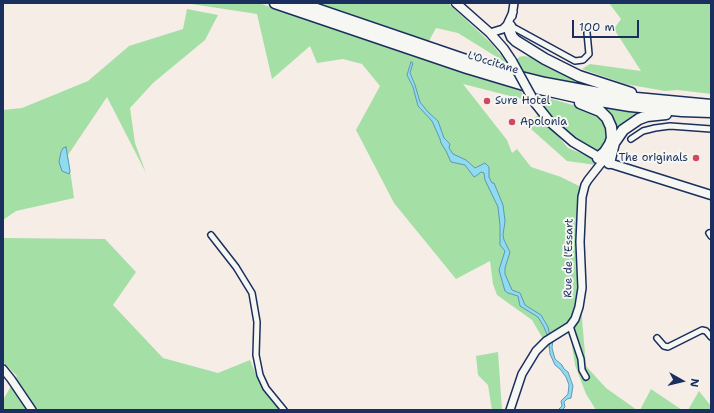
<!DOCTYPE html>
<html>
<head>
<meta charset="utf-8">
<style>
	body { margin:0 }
	#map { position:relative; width:714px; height:413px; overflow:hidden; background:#f6ede7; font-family:"Shantell Sans",sans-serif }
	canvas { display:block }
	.frame { position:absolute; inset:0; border:4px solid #1b2f5e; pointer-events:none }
	.north { position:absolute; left:662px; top:361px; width:40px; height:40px; -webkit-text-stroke:3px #f6f6f2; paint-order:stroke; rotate:98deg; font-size:11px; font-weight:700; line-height:16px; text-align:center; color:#1b2f5e }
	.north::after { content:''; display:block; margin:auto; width:14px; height:18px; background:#1b2f5e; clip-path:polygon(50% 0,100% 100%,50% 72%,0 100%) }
	.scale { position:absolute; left:572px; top:20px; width:67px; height:18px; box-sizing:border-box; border:2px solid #1b2f5e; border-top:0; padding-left:5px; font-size:12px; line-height:14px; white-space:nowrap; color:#1b2f5e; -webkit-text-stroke:3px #f6f6f2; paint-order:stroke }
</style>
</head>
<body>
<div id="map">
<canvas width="714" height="413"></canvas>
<div class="frame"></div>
<div class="north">N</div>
<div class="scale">100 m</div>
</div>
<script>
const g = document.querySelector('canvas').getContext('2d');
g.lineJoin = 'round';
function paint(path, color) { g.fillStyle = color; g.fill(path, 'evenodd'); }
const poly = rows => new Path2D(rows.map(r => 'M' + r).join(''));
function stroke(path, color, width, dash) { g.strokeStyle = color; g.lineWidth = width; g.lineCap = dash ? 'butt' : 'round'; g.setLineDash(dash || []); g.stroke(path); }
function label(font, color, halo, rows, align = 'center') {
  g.font = font + ' "Shantell Sans",sans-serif'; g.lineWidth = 4; g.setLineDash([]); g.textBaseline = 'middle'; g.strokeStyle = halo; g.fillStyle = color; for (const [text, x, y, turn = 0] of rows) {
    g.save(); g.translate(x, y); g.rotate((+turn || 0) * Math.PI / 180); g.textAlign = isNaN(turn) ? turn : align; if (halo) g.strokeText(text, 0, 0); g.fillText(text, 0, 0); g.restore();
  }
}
paint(poly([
	[185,3,259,3,342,32,521,91,526,100,463,84,507,140,512,153,517,149,531,167,561,177,579,186,577,258,586,366,606,388,637,410,596,410,586,394,575,365,570,333,563,328,555,333,549,349,532,320,497,295,493,284,490,261,456,279,394,203,356,130,380,86,362,64,343,59,317,63,310,46,272,79,257,14],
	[317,3,448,3,491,43,508,64,458,33,436,28,429,41],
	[609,3,711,3,711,94,678,90,665,91,625,84,582,69,590,64,641,71,614,29,621,19],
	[187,9,218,15,205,40,153,83,130,108,135,143,146,173,107,97,68,155,74,198,16,211,3,220,3,110,22,108,88,81,129,46,183,29],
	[523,56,530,57,567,76,615,91,563,82,522,71,517,60,519,57],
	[534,94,594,111,606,121,609,143,600,151,592,150,579,141,544,110],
	[593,104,654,113,617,133,614,126],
	[538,115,553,130,568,148,598,160,596,165,567,161,531,129,533,122,532,120],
	[3,238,105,239,136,272,113,305,163,358,218,373,250,360,262,389,280,409,3,410,3,400,17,376,3,362],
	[498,352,502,410,492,410,488,385,478,375,476,356],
	[651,389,682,410,640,410],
	[699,391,711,406,711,410,688,410]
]), '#a4dfa6');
const water = poly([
	[411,62,413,63,410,73,415,85,420,102,428,112,438,121,444,138,450,144,449,148,453,154,466,160,475,168,485,163,489,167,489,177,492,183,494,183,503,205,505,221,503,235,504,240,510,252,505,268,505,274,512,290,520,293,525,305,541,315,548,327,550,337,548,337,544,327,538,317,520,306,518,296,508,293,505,291,499,270,505,251,500,245,500,225,498,207,485,180,484,173,481,172,476,176,474,177,465,165,451,162,446,151,441,143,440,139,432,121,418,106,413,87,407,75,411,62],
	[66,147,70,171,69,174,62,171,59,162,61,152,63,148,66,147],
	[553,339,552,348,555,359,562,365,564,369,568,372,573,386,571,398,567,399,564,402,565,407,562,410,558,410,562,406,561,401,568,394,569,385,566,377,560,369,555,365,550,354,549,341,553,339]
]);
paint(water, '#8fdbef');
stroke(water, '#6196b5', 1);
const street = poly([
	[511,26,575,61,583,60,589,54,587,33],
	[631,139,643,131,655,128,670,126,711,129],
	[709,233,711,236],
	[211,235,236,267,252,293,257,322,256,355,260,375,266,388,284,410],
	[570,326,581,359,582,370,586,377],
	[657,338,664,346,668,347,702,330,706,331,711,337]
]);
const secondary = poly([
	[512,16,514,3],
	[490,33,503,29,507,25,513,12],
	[3,369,11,379,32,410],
	[510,410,522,374,536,351,546,341,570,326,575,319,579,307,582,288,580,242,582,197,585,185,588,180,603,161]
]);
const primary = poly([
	[456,3,490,33,504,49,512,61],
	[535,103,551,123,573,142,609,163,711,195]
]);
const highway = poly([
	[275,3,467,68,527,86,576,97,630,106,682,111,711,112],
	[299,3,463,59,513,75,545,83,615,96,711,105],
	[510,26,510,32,512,37,516,41,545,59,579,76,631,93],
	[580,103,600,111,607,118,611,127,612,138,610,144,605,152,598,158],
	[609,163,614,143,623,130,639,119,647,116,666,114]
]);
stroke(street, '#1b2f5e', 8);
stroke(secondary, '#1b2f5e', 10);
stroke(primary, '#1b2f5e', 11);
stroke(highway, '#1b2f5e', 13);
stroke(street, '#f6f6f2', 5);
stroke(secondary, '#f6f6f2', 7);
stroke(primary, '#f6f6f2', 8);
stroke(highway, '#f6f6f2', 10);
const primaryBridge = poly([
	[512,61,535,103]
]);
stroke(primaryBridge, '#1b2f5e', 11, []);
stroke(primaryBridge, '#f6f6f2', 8);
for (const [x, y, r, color] of [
	[487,101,4,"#d1495b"],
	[512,122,4,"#d1495b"],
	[696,158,4,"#d1495b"]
]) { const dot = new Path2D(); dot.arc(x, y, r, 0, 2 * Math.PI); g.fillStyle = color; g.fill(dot); stroke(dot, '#f6f6f2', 1.5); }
label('11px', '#1b2f5e', '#f6f6f2', [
	["L'Occitane",493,63,17],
	["Rue de l'Essart",569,258,-89]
]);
label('11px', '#1b2f5e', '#f6f6f2', [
	["Sure Hotel",495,101],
	["Apolonia",520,122],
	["The originals",688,158,"right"]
], 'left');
</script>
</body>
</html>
